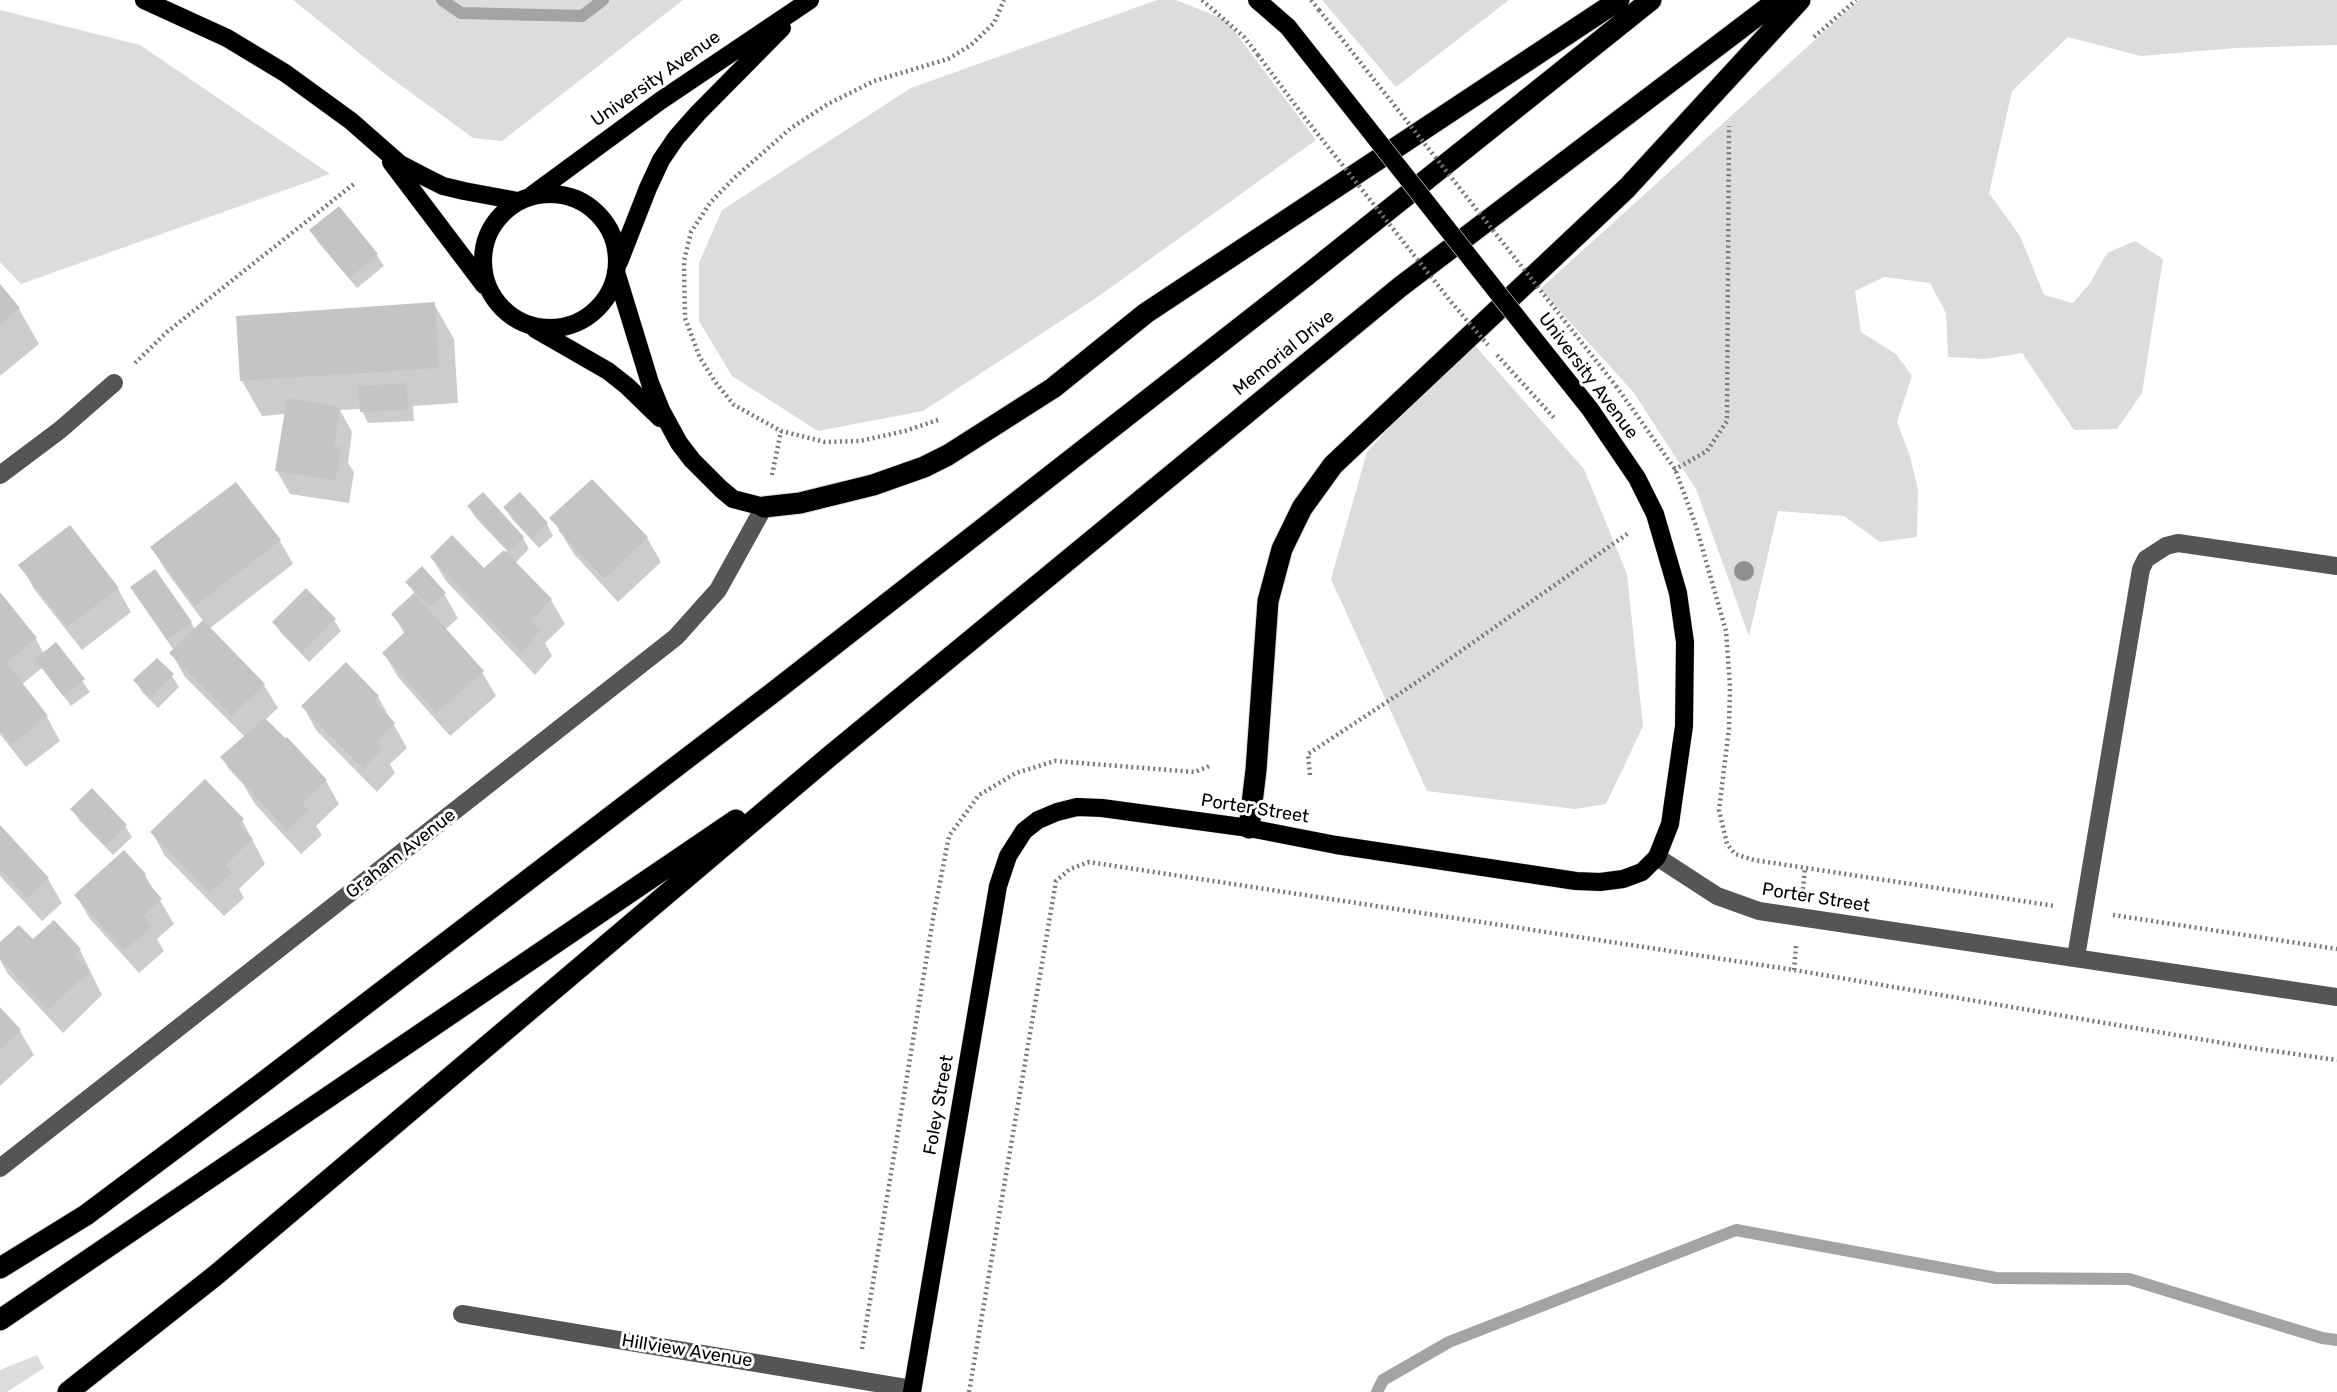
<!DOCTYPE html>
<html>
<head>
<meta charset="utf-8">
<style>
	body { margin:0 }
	canvas { display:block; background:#fff }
</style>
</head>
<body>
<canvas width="2337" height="1392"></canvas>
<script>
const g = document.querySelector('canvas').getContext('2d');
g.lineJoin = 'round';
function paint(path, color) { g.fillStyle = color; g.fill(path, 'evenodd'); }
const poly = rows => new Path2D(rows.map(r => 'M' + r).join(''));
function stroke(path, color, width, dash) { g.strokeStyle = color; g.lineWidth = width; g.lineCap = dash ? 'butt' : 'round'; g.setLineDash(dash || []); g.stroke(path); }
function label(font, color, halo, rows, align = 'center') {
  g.font = font + ' Rubik,sans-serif'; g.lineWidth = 6; g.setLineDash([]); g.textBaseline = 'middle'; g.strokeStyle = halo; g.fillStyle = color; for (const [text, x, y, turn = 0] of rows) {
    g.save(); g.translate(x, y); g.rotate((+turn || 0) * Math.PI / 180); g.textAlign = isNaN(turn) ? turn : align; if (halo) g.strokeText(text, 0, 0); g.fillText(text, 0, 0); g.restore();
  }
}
paint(poly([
	[293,0,683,0,502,141,473,138,380,70],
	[1157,0,1176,0,1226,20,1316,140,1096,298,923,411,818,431,732,376,699,321,699,263,722,210,911,88],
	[1322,0,1509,0,1396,87],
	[1859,0,2337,0,2337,45,2236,48,2141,56,2068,37,2012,91,1989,193,2020,236,2044,295,2073,303,2090,283,2107,253,2135,241,2163,259,2142,393,2117,429,2074,430,2022,353,1985,359,1948,357,1946,313,1930,283,1884,277,1855,291,1861,332,1896,354,1912,376,1897,422,1910,456,1918,490,1917,537,1880,542,1844,516,1778,511,1749,636,1696,489,1634,393,1540,289],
	[0,10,140,45,330,174,21,284,0,262],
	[1470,340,1584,469,1627,574,1643,726,1606,804,1575,809,1427,791,1331,579,1367,452],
	[37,1355,44,1368,7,1392,0,1392,0,1370]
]), '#dcdcdc');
paint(poly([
	[338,209,377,255,384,266,357,288,318,242,312,231],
	[0,286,19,309,39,344,0,376],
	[434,304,454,339,458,403,413,406,414,421,368,423,361,409,340,410,352,432,348,463,354,472,349,503,290,494,277,471,286,414,262,416,242,381],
	[603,491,647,538,661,562,618,602,574,554,552,518],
	[519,495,547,524,553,536,539,548,512,519,505,507],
	[469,507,523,538,529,549,515,563,551,600,565,624,545,643,552,656,535,675,446,581,432,558,484,570,507,551,476,518],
	[280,541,293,564,209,629,264,685,278,708,265,720,326,781,339,804,316,826,322,835,301,854,255,804,243,784,229,769,223,758,245,737,185,677,172,654,174,651,132,587,191,622,195,630,204,622,166,571,152,548],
	[21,565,118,589,131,612,82,650,34,589],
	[408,582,444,594,458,618,445,630,482,672,496,696,450,736,398,677,384,653,405,635,393,614,415,595],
	[0,594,36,639,44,654,56,644,90,692,71,706,42,668,21,685,47,717,60,741,26,767,0,734],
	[334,620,341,631,309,662,281,633,274,622],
	[346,665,378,697,407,748,390,764,395,773,377,792,316,730,303,706],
	[172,676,179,687,158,708,142,692,135,680],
	[73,809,125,826,132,837,113,855,79,820],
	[242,820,265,864,239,889,244,898,224,916,165,856,152,832],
	[0,828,48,879,62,903,42,921,0,876],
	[124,853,145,875,174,924,157,939,164,951,139,973,90,919,76,895],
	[33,942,80,950,102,995,63,1033,8,974,0,960,0,945],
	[0,1010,20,1031,34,1055,0,1086]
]), '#0003');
stroke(poly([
	[442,0,461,13,582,16,603,0],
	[1377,1392,1383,1380,1449,1342,1736,1230,1996,1278,2129,1279,2322,1338,2337,1340]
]), '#a3a3a3', 12);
paint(poly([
	[339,206,378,254,349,278,309,230],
	[0,284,20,308,0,324],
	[435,302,439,368,240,381,236,316],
	[407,383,408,410,360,412,358,386],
	[287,398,340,407,334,446,341,447,336,480,275,471],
	[592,479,648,537,604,579,558,530,560,529,549,518],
	[236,482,281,540,195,606,150,547],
	[483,492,524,537,509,551,467,506],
	[520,492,548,523,532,538,503,507],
	[70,525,119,588,67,627,18,565],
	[452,535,484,568,504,550,552,599,531,621,540,631,521,653,430,557],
	[422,566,446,593,430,607,405,582],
	[155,569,192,622,167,640,130,587],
	[306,588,336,619,302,652,272,622],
	[0,592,37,638,6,662,48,716,11,744,0,730],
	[414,593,484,671,436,713,382,653,406,631,391,614],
	[203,620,265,684,232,716,169,653],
	[56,642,85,679,63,696,35,659],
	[157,658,174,674,150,698,133,680],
	[346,662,379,696,374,701,395,723,376,742,383,749,363,769,301,706],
	[265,718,285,738,287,737,327,780,302,803,309,810,287,831,220,757],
	[205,779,244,819,239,824,253,839,225,866,232,873,210,893,150,832],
	[92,788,127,825,106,845,70,809],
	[0,825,49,878,28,898,0,869],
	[124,850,146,874,143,877,162,899,143,916,152,926,124,951,74,895],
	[54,920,81,949,75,955,90,971,48,1010,0,959,0,942,19,925,33,939],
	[0,1007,21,1030,0,1050]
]), '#c4c4c4');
const major = poly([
	[144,0,227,38,285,73,351,121,400,164,423,176,443,186,464,191,518,201],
	[1257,0,1288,27],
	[391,162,484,285],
	'483 261a67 67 0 1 1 134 0a67 67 0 1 1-134 0Z',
	[532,195,660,101,810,0],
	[619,262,648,188,661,160,676,138,698,113,782,28],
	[616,272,650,383,661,410,679,443,692,460,721,489,733,499,764,507],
	[535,329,608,371,627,386,660,418],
	[912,1392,998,886,1008,856,1024,831,1038,820,1057,812,1077,807,1102,808,1249,828,1336,845,1576,881,1600,882,1623,879,1642,872,1657,857,1670,824,1684,726,1685,642,1678,593,1655,514,1637,478,1590,409,1531,335]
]);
const highway = poly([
	[764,507,800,503,873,485,924,467,948,455,1053,388,1146,313,1619,0],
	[1249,828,1256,770,1268,601,1282,549,1302,508,1333,465,1627,188,1800,0],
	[0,1268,86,1215,261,1084,775,691,1306,276,1651,0],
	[0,1320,736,820],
	[68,1392,216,1275,830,756,1400,287,1778,0]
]);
stroke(major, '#dbdbdb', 19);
stroke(highway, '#dbdbdb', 23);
stroke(poly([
	[1202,0,1244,37,1258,55],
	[1311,0,1319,10],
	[1814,37,1856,0],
	[1497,355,1555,419],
	[135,363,167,332,355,183],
	[1616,386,1675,469,1696,526,1726,631,1730,687,1729,728,1719,810,1727,844,1735,854,1754,860,2055,906],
	[938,420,905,431,860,441,825,442,781,431,734,405,716,383,700,358,685,318,684,261,691,232,710,203,733,179,791,128,828,104,874,81,948,59,971,45,994,23,1004,0],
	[1674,470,1707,451,1727,421,1729,126],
	[772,475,781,431],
	[1310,775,1308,754,1417,682,1630,532],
	[1803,889,1805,868],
	[2113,915,2337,949],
	[1794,970,1796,946],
	[862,1349,934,913,949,836,979,795,1016,773,1055,761,1195,772,1212,765],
	[969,1392,1056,881,1070,869,1089,862,1794,970,2252,1048,2337,1060]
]), '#777', 4.5, [2, 3.5]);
stroke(poly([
	[0,475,60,430,114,383],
	[1657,857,1717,896,1759,911,2337,997],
	[2076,957,2141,569,2146,559,2166,546,2178,543,2337,566],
	[0,1168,676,637,718,590,764,507],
	[462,1314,912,1389]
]), '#555', 18);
stroke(major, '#000', 18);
stroke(highway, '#000', 21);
const majorBridge = poly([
	[1288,27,1531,335]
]);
stroke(majorBridge, '#dbdbdb', 19, []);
stroke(poly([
	[1319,10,1616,386],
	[1258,55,1305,118,1452,303,1488,345]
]), '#777', 4.5, [2, 3.5]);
stroke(majorBridge, '#000', 18);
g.fillStyle = '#8f8f8f';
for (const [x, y] of [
	[1744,571]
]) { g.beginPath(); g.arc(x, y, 10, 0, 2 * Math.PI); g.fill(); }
label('18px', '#000', '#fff', [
	["University Avenue",656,79,-35],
	["Memorial Drive",1284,353,-39],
	["University Avenue",1588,376,53],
	["Porter Street",1255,809,9],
	["Graham Avenue",401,854,-38],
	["Porter Street",1816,898,9],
	["Foley Street",939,1105,-80],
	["Hillview Avenue",687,1351,9]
]);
</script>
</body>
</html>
